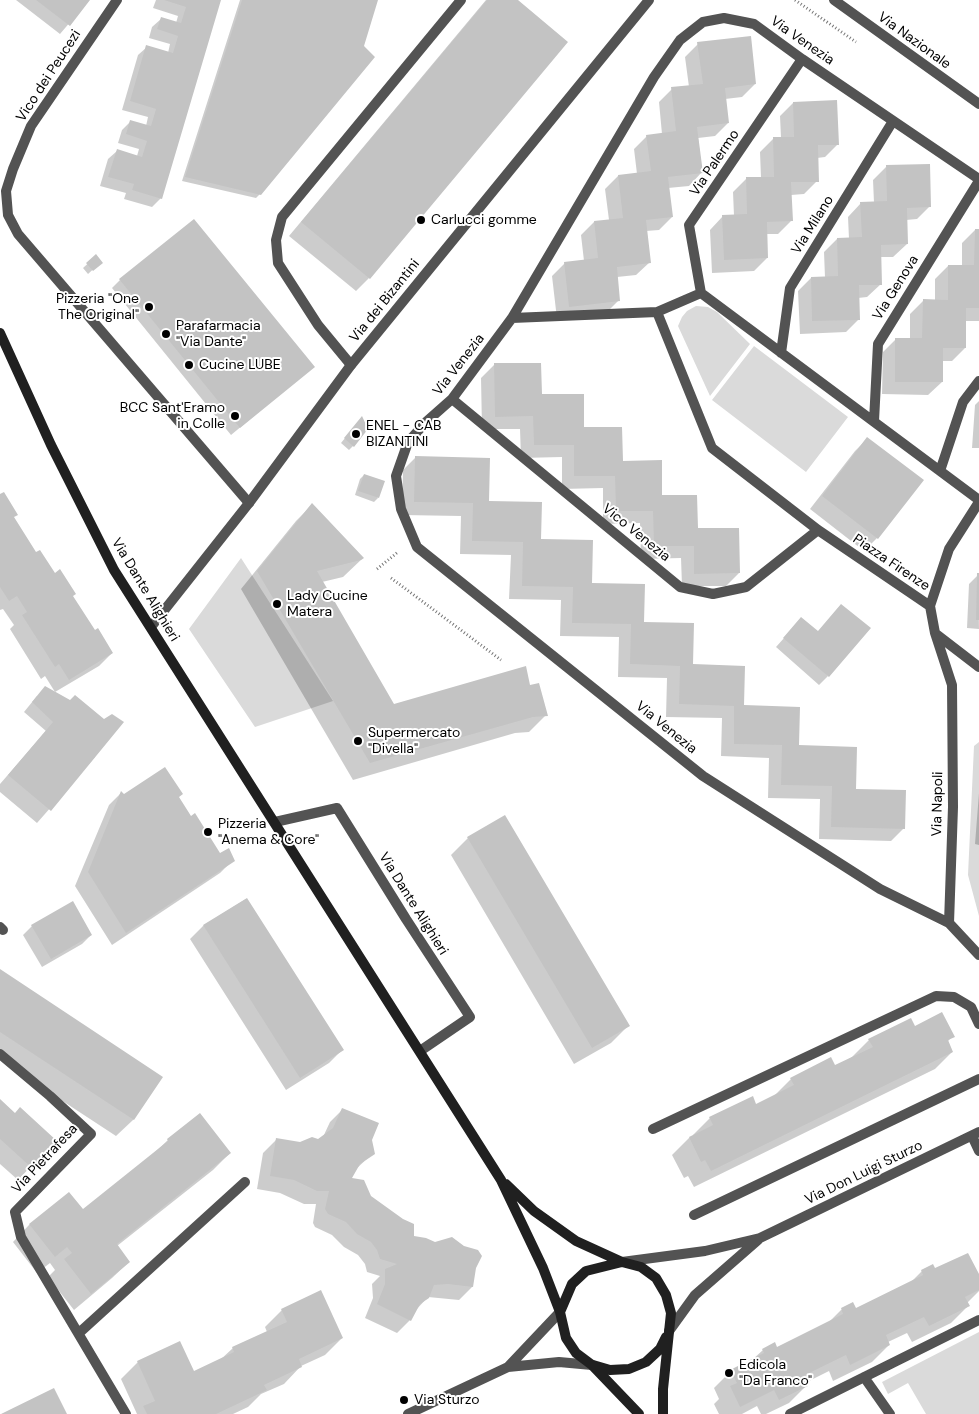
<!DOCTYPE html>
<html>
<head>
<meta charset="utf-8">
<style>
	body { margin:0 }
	canvas { display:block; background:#fff }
</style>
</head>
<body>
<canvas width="979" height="1414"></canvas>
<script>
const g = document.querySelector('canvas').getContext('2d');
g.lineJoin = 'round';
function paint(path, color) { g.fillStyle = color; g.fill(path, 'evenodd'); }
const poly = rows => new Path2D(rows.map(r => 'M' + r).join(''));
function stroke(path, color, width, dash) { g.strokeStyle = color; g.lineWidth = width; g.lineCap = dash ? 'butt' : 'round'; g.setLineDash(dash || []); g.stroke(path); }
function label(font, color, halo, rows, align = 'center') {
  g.font = font + ' "DM Sans",sans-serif'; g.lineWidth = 4; g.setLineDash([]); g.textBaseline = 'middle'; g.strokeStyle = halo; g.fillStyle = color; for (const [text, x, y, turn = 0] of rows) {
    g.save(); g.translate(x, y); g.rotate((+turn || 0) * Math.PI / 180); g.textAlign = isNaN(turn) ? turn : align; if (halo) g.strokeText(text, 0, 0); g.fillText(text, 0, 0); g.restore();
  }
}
paint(poly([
	[696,306,708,307,717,312,750,344,710,396,678,326,682,317,687,311],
	[754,346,848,417,806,472,712,400],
	[241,558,333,701,255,727,189,629],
	[979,742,979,916,968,875,974,746],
	[979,1332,979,1414,926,1414,908,1383,888,1394,882,1382]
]), '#dadada');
paint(poly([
	[16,0,89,0,60,34],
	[156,0,220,0,161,198,152,207,124,199,126,193,100,186,108,159,117,151,137,156,139,149,118,143,122,130,131,121,146,126,148,117,122,110,138,55,147,47,168,53,170,44,149,38,152,27,161,19,176,23,178,16,153,8],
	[240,0,377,0,260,194,256,198,182,181],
	[486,0,516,0,566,42,369,278,356,291,289,236],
	[698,44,755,84,742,97,725,99,728,123,715,136,698,138,702,172,689,186,668,188,672,217,659,230,646,231,650,262,636,275,617,277,619,300,606,313,557,319,552,276,565,263,584,261,581,235,594,222,609,220,605,189,618,176,637,174,634,149,647,136,662,134,659,102,672,89,689,87,685,57],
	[793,103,838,144,825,157,817,158,817,181,804,194,791,195,791,221,778,234,766,234,767,258,754,271,712,273,710,230,723,216,734,216,733,192,746,179,761,178,760,152,773,139,781,138,780,116],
	[886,167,930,206,917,219,906,220,907,244,893,257,880,257,881,284,867,297,858,298,859,319,846,332,800,334,798,291,811,278,825,278,824,252,837,239,849,239,848,217,861,203,874,203,873,180],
	[975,230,979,230,979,321,965,321,965,348,952,361,942,361,942,382,928,395,882,394,883,352,896,339,910,339,910,314,923,301,935,301,935,279,948,266,962,266,962,243],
	[96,256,101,262,88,274,83,268],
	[120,280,313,367,231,435,112,288],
	[494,365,540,396,583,428,697,529,739,573,726,586,682,586,681,558,641,559,640,523,603,524,603,488,562,489,562,457,521,458,520,429,482,429,481,378],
	[979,401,979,448,972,448,975,405],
	[358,422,353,446,349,450,341,443],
	[868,438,877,538,864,551,810,509,855,451],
	[416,457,488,502,540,540,590,584,642,623,691,666,743,707,798,747,904,828,891,841,819,839,820,799,768,798,769,758,721,756,722,718,666,717,667,678,618,677,619,637,560,636,561,600,509,599,511,555,460,554,461,516,402,515,403,470],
	[364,475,378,498,374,502,355,495,360,479],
	[0,496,36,554,72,597,94,632,112,653,99,666,55,692,45,676,41,679,10,629,14,625,3,609,0,610],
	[312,505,363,558,343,577,322,582,393,706,546,715,529,732,515,733,353,780,241,589,296,521],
	[978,575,979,629,967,628,969,584],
	[793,628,828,676,819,685,776,647],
	[37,696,95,757,37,823,0,792,0,784,46,731,24,712],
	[121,793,123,796,178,798,191,817,220,855,233,860,220,873,112,945,75,886,109,805],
	[979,793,979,845,975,844],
	[468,838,628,1026,611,1043,574,1064,451,855],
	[246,899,342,1050,329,1063,286,1090,190,939,203,926],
	[32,926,91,935,82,944,42,967,23,935],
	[0,970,161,1077,133,1120,116,1136,0,1060],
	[953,1036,947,1042,952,1052,935,1069,694,1187,688,1176,684,1178,672,1155,689,1138,694,1136,693,1135,710,1118,756,1105,774,1096,791,1079,835,1067,852,1057,869,1040],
	[0,1101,15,1115,55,1141,18,1180,0,1164],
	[343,1109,371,1140,373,1153,354,1171,350,1178,413,1238,475,1268,472,1287,459,1300,428,1297,415,1311,410,1320,397,1333,365,1318,373,1298,372,1284,380,1276,367,1272,365,1264,358,1255,344,1247,332,1235,315,1227,313,1223,316,1204,304,1204,280,1193,257,1189,263,1153,276,1140,300,1143,318,1141,323,1137,330,1122],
	[168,1140,230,1153,213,1170,117,1246,129,1262,112,1278,74,1310,48,1277,55,1270,50,1263,37,1273,13,1242,29,1225,69,1194,83,1211,153,1154],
	[935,1270,979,1277,979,1291,967,1303,968,1306,951,1323,912,1342,907,1333,888,1342,889,1345,872,1362,833,1381,829,1371,805,1383,806,1386,789,1403,766,1414,761,1414,757,1406,742,1414,719,1414,714,1404,719,1399,714,1388,731,1371,752,1360,763,1350,776,1348,828,1323,841,1310,852,1304,855,1310,911,1282,922,1271],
	[282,1310,342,1338,325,1355,301,1366,284,1384,261,1394,248,1407,233,1414,137,1414,121,1379,138,1362,193,1373,220,1360,233,1348,267,1332,265,1327]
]), '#0003');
paint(poly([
	[36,0,90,0,70,26],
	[164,0,221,0,162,199,132,190,134,184,108,177,117,149,142,157,147,141,126,134,130,120,151,126,156,109,130,101,146,45,173,53,178,36,157,29,161,17,181,23,186,7],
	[242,0,378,0,364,46,375,57,261,195,185,177],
	[487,0,518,0,568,42,370,279,301,222],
	[751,36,756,84,725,88,729,123,697,127,703,173,668,177,673,217,646,220,651,263,617,267,620,301,569,307,564,262,598,258,594,221,623,218,618,175,651,171,646,135,676,131,671,87,703,84,697,42],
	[837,100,839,145,818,145,819,182,791,182,793,221,767,222,768,258,724,260,722,215,747,214,746,177,774,177,773,137,794,137,793,102],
	[930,164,931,207,907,208,908,244,881,245,882,285,859,285,860,320,812,321,811,277,838,276,837,238,862,237,860,202,887,201,886,165],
	[194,219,315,367,240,428,119,279],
	[975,229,979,229,979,308,966,308,966,348,943,348,943,382,895,382,895,338,922,338,923,299,948,300,948,265,974,265],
	[96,254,103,263,93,271,86,263],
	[494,363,541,363,542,394,584,394,584,427,622,427,623,461,662,460,662,495,697,495,698,528,739,528,740,573,694,574,694,546,654,546,653,511,616,511,615,476,574,476,574,445,534,445,533,416,495,417],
	[362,416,368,429,354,447,344,438],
	[867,437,924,480,878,539,822,496],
	[415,456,490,458,489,501,542,502,541,539,593,540,592,583,645,584,644,622,694,623,693,664,745,666,744,705,800,707,799,745,857,747,856,789,906,790,905,829,831,827,832,786,781,785,782,745,734,744,734,706,679,704,680,666,630,664,631,624,572,623,573,587,522,586,523,542,472,541,473,503,414,502],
	[364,474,385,481,379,498,358,491],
	[4,492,18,515,14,517,36,552,40,550,55,573,60,569,76,594,73,596,95,630,98,628,113,653,69,680,59,664,55,667,22,615,27,612,17,596,9,601,0,587,0,494],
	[312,503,364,558,361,560,317,571,394,704,526,666,530,685,539,683,548,716,533,717,370,763,257,571],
	[977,573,979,573,979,620,976,620],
	[841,604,871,628,829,677,783,638,801,617,818,631],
	[45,686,70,700,75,695,104,719,112,714,124,722,51,811,8,775,53,722,32,702],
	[165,767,183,794,179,797,191,816,195,813,220,853,229,848,235,861,126,933,88,872,121,791,124,794],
	[505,815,630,1026,592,1048,467,837],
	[247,898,344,1050,300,1078,203,925],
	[73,901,92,935,51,959,31,925],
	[0,969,163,1077,134,1120,0,1032],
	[942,1012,955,1037,948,1040,953,1052,711,1171,705,1160,701,1162,689,1137,713,1125,709,1117,753,1096,756,1104,794,1085,790,1078,831,1057,835,1065,873,1047,868,1039,911,1018,915,1026],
	[0,1099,15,1113,20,1107,57,1141,32,1168,0,1139],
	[342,1108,379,1123,372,1140,375,1154,360,1164,352,1178,364,1180,371,1196,403,1219,414,1224,414,1236,426,1238,435,1242,452,1237,464,1246,478,1250,482,1256,476,1268,473,1287,448,1284,434,1285,429,1298,420,1304,411,1321,377,1304,385,1284,385,1269,397,1264,380,1259,377,1250,371,1242,357,1234,346,1222,328,1214,325,1209,329,1191,317,1191,294,1180,270,1176,276,1138,300,1142,312,1137,318,1139,333,1128],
	[200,1113,231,1153,117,1244,130,1262,91,1294,64,1259,72,1253,67,1247,55,1257,29,1224,69,1192,83,1209,168,1141,167,1139],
	[968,1253,979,1274,979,1290,965,1297,970,1306,929,1326,924,1317,886,1335,890,1345,850,1365,846,1355,803,1376,808,1386,779,1400,774,1390,740,1407,730,1386,737,1383,730,1370,764,1353,762,1349,775,1342,777,1347,843,1314,841,1308,853,1302,856,1308,923,1275,921,1270,933,1264,935,1268],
	[321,1290,343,1338,299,1359,302,1367,264,1385,267,1390,216,1414,147,1414,143,1406,155,1401,137,1361,180,1341,194,1371,234,1352,232,1347,287,1322,281,1309],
	[54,1388,67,1414,1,1414]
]), '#c3c3c3');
stroke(poly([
	[795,0,856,42],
	[377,569,398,552],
	[391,578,501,660]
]), '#757575', 3, [1, 2.5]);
stroke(poly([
	[351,365,318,325,278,263,276,240,282,217,461,0],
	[653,1129,936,996,954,997,971,1007,979,1024],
	[694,1215,979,1079]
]), '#535353', 10);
stroke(poly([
	[117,0,31,126,13,169,6,191,8,215,18,234,249,503],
	[979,179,802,59,754,24,724,18,703,22,680,40,654,77,512,318,452,399,426,422,408,442,396,476,401,509,417,547,703,776,880,889,949,923,979,955],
	[701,293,689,225,802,59],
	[657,312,701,293,979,500],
	[512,318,657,312,712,448,818,530,930,606,935,633,952,685,953,807,949,923],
	[781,353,790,288,893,121],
	[452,399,680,587,713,594,746,587,818,530],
	[874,421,878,344,979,181],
	[940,471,963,402,979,381],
	[930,606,949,549,979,502],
	[936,634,979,667],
	[275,822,337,808,406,919,470,1017,420,1051],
	[0,927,3,930],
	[0,1054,50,1096,91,1134,15,1212,21,1237,126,1414],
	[972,1136,979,1151],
	[622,1262,705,1251,760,1238,979,1132],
	[669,1331,695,1295,758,1240],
	[79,1333,245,1182],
	[508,1367,560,1312],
	[864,1377,890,1414],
	[408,1414,508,1367,559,1362,592,1365],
	[790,1414,979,1320]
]), '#535353', 10);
stroke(poly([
	[834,0,979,104],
	[151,627,249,503,351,365,649,0]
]), '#535353', 10);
stroke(poly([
	[0,333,51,445,114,570,501,1180,543,1268,560,1312,566,1338,576,1353,592,1365,639,1414],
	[506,1184,534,1211,576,1241,622,1262,641,1267,656,1278,666,1295,671,1313,663,1389,663,1414],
	[560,1312,572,1284,586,1271,622,1262],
	[593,1365,610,1370,629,1369,646,1362,660,1349,666,1337]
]), '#202020', 10);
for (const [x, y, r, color] of [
	[421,220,5,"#000"],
	[149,307,5,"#000"],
	[166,334,5,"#000"],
	[189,365,5,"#000"],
	[235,416,5,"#000"],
	[356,434,5,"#000"],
	[277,604,5,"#000"],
	[358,741,5,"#000"],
	[208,832,5,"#000"],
	[729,1373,5,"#000"],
	[404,1400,5,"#000"]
]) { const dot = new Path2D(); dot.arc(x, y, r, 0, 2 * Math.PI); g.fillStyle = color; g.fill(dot); stroke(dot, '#fff', 2); }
label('14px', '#000', '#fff', [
	["Via Venezia",802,41,35],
	["Via Nazionale",914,41,36],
	["Vico dei Peucezi",49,76,-57],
	["Via Palermo",715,163,-56],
	["Via Milano",813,225,-58],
	["Via Genova",896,288,-58],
	["Via dei Bizantini",385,301,-51],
	["Via Venezia",459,365,-52],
	["Vico Venezia",636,533,39],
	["Piazza Firenze",891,563,34],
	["Via Dante Alighieri",145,590,59],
	["Via Venezia",666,728,39],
	["Via Napoli",938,804,-89],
	["Via Dante Alighieri",413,904,58],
	["Via Pietrafesa",45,1159,-47],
	["Via Don Luigi Sturzo",864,1173,-26]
]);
label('14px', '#000', '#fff', [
	["Carlucci gomme",431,220],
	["Pizzeria \"One",139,299,"right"],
	["The Original\"",139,315,"right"],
	["Parafarmacia",176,326],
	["\"Via Dante\"",176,342],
	["Cucine LUBE",199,365],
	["BCC Sant'Eramo",225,408,"right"],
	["in Colle",225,424,"right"],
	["ENEL - CAB",366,426],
	["BIZANTINI",366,442],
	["Lady Cucine",287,596],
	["Matera",287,612],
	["Supermercato",368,733],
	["\"Divella\"",368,749],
	["Pizzeria",218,824],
	["\"Anema & Core\"",218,840],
	["Edicola",739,1365],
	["\"Da Franco\"",739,1381],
	["Via Sturzo",414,1400]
], 'left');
</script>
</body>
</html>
